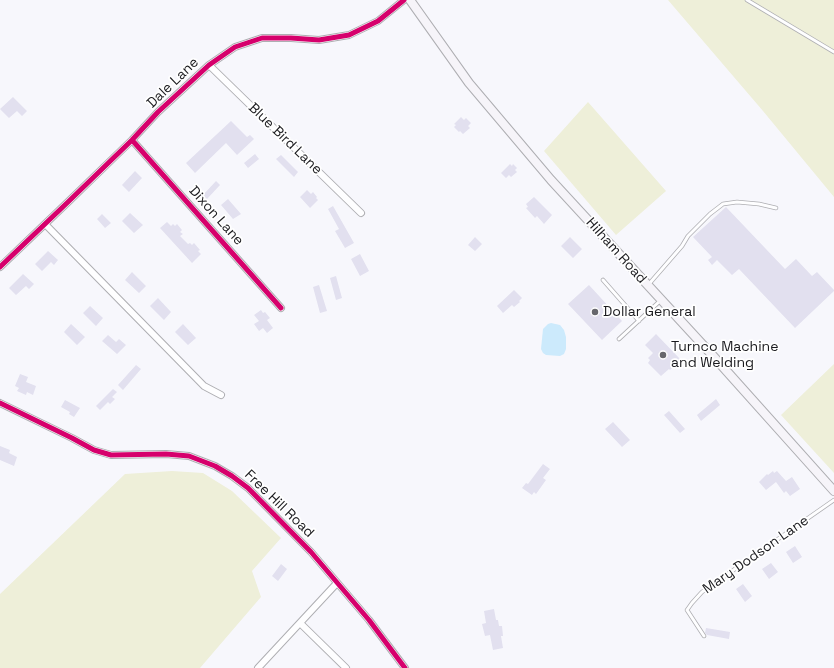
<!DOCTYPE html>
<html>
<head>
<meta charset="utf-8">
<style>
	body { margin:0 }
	canvas { display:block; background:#f7f7fc }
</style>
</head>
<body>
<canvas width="834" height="668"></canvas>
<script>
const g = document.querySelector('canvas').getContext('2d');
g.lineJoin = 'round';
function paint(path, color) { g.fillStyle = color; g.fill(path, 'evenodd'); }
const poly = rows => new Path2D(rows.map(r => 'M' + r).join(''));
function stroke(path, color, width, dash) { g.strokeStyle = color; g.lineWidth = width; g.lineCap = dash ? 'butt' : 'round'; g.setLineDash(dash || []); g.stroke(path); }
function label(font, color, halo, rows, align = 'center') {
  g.font = font + ' "Space Grotesk",sans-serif'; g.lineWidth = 3.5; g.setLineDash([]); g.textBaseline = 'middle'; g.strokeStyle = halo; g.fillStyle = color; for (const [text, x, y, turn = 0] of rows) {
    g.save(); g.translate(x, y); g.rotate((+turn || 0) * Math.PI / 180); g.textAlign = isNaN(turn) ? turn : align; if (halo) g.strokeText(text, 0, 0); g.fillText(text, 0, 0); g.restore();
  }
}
paint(poly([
	[668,0,834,0,834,197,763,111],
	[588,102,666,191,616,235,544,151],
	[834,364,834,473,781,415],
	[172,471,203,473,232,491,281,538,252,571,261,597,200,668,0,668,0,594,125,474]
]), '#eeefd9');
paint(poly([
	[551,323,560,325,564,330,566,337,566,349,564,354,560,356,546,355,543,353,541,349,543,329,548,324]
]), '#cceafc');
paint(poly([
	[13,97,27,111,22,116,17,111,9,118,0,109],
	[461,117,464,120,466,118,471,123,468,126,470,128,463,134,460,131,459,132,454,127,456,125,454,124],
	[231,121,247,137,250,135,254,139,237,155,226,143,195,173,186,163],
	[255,154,259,159,248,168,244,163],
	[281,155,298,172,294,177,276,159],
	[510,164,512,166,513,164,517,168,515,170,517,172,511,177,509,175,506,178,501,173],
	[135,171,142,178,129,192,122,185],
	[216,181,220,185,207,199,203,195],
	[307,190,311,194,313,192,317,197,316,198,318,200,310,208,300,197],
	[534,197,552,215,544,224,537,216,535,218,526,208,528,207,526,204],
	[228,199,241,214,233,219,221,205],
	[333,206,354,243,345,248,335,231,339,229,328,209],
	[726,207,785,269,796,259,812,276,817,272,834,290,834,291,795,328,739,269,732,275,717,260,712,265,708,260,712,257,693,237],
	[130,213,143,225,134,233,122,221],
	[102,214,111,223,105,228,97,219],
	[167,222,171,226,173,224,175,226,177,224,182,230,180,232,183,234,180,236,188,244,190,243,192,245,194,243,200,250,198,251,201,254,192,263,160,228],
	[475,237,482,244,475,251,468,245],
	[570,237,582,249,573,258,561,246],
	[48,251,58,260,54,265,51,262,42,271,35,264],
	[360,254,369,271,360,276,351,259],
	[132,272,146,286,139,293,125,280],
	[23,274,34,284,29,289,26,286,16,295,9,288],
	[336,276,342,298,336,300,330,278],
	[319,285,327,311,320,313,313,287],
	[589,285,622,321,602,340,568,304],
	[514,290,522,298,519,301,520,302,514,307,512,305,503,313,497,306],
	[158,298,171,312,164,320,150,306],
	[90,306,103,318,96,326,83,313],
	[261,310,263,313,265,312,270,318,267,320,273,328,267,333,263,328,259,331,254,324,259,321,254,315],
	[71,324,85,337,77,345,64,332],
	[183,324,196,338,188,345,175,332],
	[656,334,681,360,670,370,669,369,661,376,648,363,650,360,648,358,653,353,645,345],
	[108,335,116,342,119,339,126,345,117,354,102,341],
	[136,365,141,369,123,390,118,385],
	[20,374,28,377,26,382,36,386,33,395,27,392,26,395,17,391,19,388,15,386],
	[113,389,117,392,112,397,115,399,110,404,108,402,100,410,96,406],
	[716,399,720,405,701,421,697,415],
	[65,400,80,408,74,417,69,414,70,412,61,407],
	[669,411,685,429,680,433,664,415],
	[613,422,630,440,622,447,605,429],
	[0,446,10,450,9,453,17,457,14,466,0,460],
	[543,464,550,469,543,478,546,480,536,494,534,492,532,495,522,488,526,483,528,484],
	[773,471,774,473,777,471,786,481,792,477,800,489,790,496,786,491,784,493,776,482,766,490,759,482,767,474,768,475],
	[795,546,802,557,793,563,786,552],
	[771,563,778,572,769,579,762,569],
	[281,564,287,569,278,581,272,576],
	[743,584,752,596,745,602,736,589],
	[494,609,496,620,498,620,499,626,502,626,503,636,501,636,503,648,493,650,490,635,485,636,482,624,486,623,484,611],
	[706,628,730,632,729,639,707,635,705,633]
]), '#e2e0ef');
const service = poly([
	[747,0,834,52],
	[603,280,639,321],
	[649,284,682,246,688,236,710,214,723,204,737,202,759,204,776,208],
	[619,339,661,300],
	[704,636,687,610,692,603,702,592,834,500]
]);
const minor = poly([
	[209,65,361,213],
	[132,140,281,308],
	[45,224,204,386,221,395],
	[0,267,68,202,132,140,158,112,209,65,235,47,262,38,291,38,319,40,349,35,378,21,404,0],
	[0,403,72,438,94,450,111,455,166,454,189,456,215,466,232,476,248,488,311,552,369,620,405,668],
	[300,623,346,668],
	[258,668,337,583]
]);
const secondary = poly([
	[410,0,469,83,551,180,714,357,834,491]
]);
stroke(service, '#aeaeb2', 4.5);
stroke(minor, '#aeaeb2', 8);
stroke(secondary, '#aeaeb2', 10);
stroke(service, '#fefeff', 3);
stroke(minor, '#fefeff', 6);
stroke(secondary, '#f6f4f9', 8);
stroke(poly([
	[132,140,281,308],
	[0,267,68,202,132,140,158,112,209,65,235,47,262,38,291,38,319,40,349,35,378,21,404,0],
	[0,403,72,438,94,450,111,455,166,454,189,456,215,466,232,476,248,488,311,552,369,620,405,668]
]), '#d6006c', 5);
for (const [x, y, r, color] of [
	[595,312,4,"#67676c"],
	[663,355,4,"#67676c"]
]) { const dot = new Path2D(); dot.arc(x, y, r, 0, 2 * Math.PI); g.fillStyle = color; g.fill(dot); stroke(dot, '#fff', 1.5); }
label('14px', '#1a1a1e', '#fff', [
	["Dale Lane",173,83,-44],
	["Blue Bird Lane",285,139,44],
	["Dixon Lane",216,216,48],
	["Hilham Road",616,251,48],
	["Free Hill Road",279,504,44],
	["Mary Dodson Lane",756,555,-35]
]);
label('14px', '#1a1a1e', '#fff', [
	["Dollar General",603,312],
	["Turnco Machine",671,347],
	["and Welding",671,363]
], 'left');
</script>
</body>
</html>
